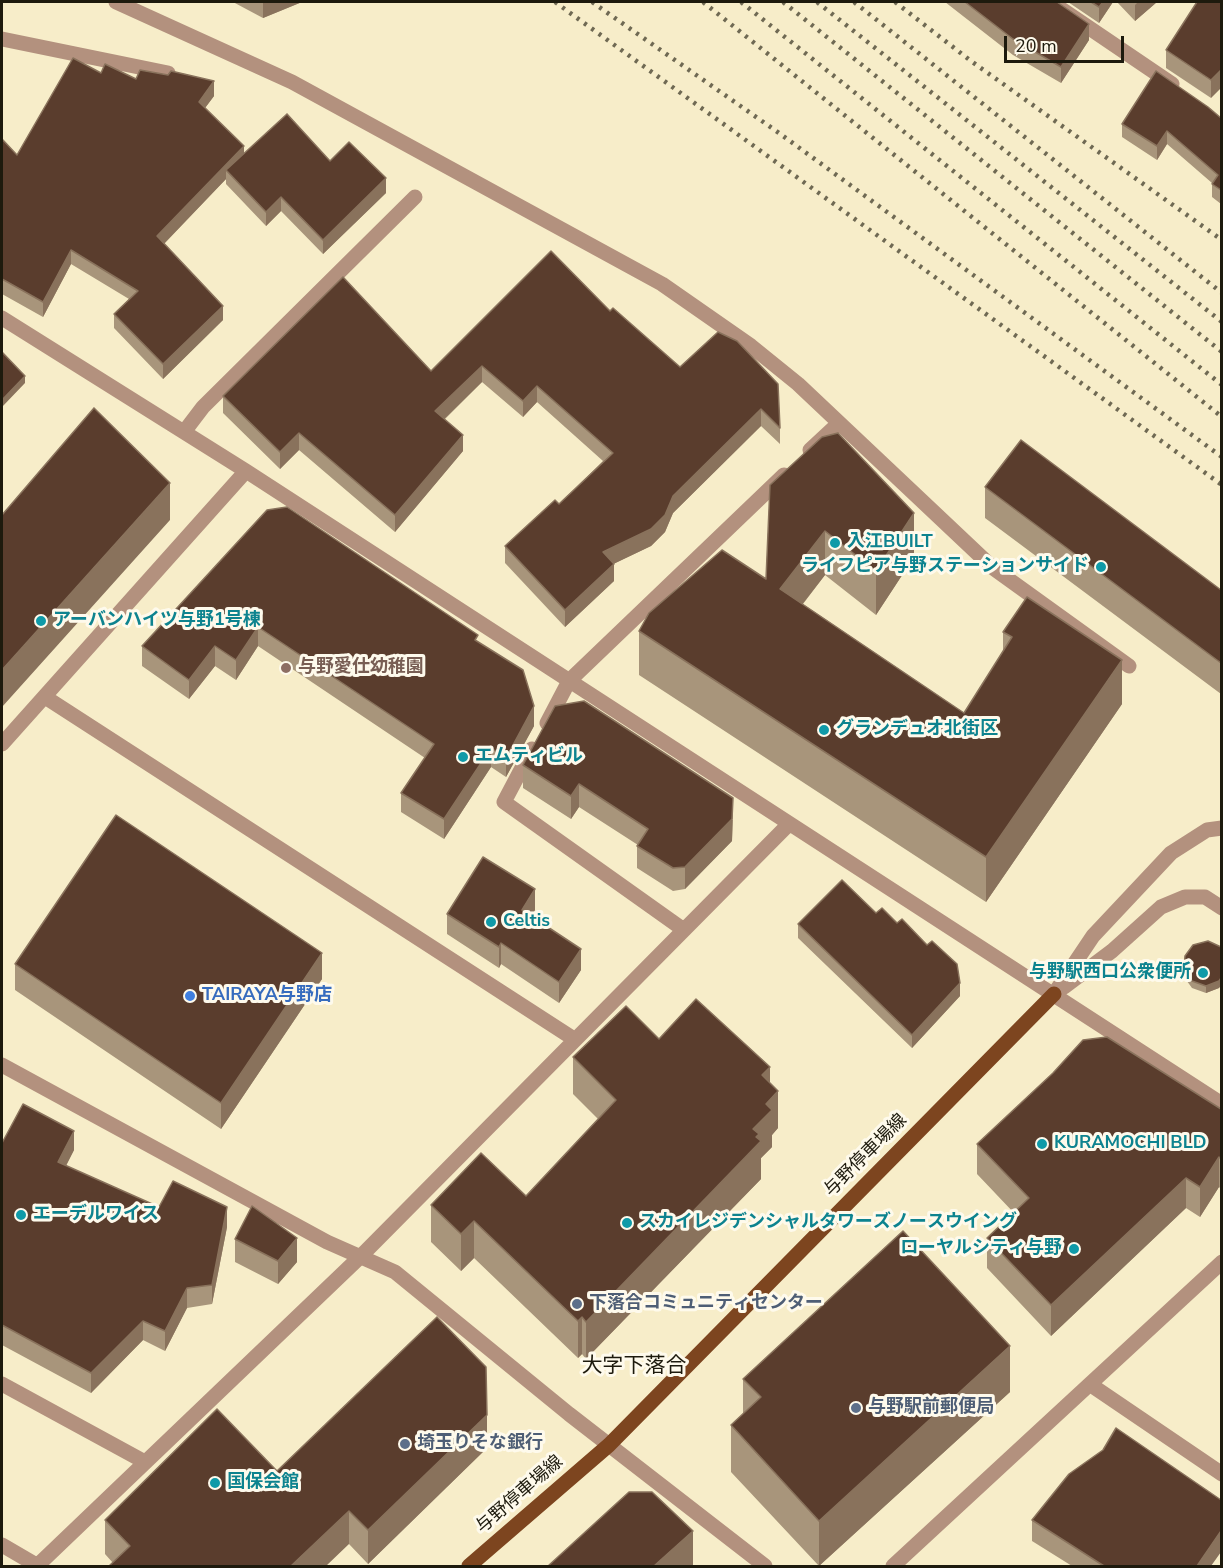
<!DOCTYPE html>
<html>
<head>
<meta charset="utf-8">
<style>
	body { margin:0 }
	#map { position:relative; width:1223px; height:1568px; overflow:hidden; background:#f7edc9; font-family:"Nunito Sans",sans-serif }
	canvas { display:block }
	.frame { position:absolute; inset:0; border:3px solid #1d1a0d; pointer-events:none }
	.scale { position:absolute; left:1004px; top:36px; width:120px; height:27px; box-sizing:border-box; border:3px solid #1d1a0d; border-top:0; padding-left:8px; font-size:18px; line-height:21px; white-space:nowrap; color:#1d1a0d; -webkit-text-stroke:4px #fefaec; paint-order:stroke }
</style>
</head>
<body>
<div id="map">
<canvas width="1223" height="1568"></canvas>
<div class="frame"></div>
<div class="scale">20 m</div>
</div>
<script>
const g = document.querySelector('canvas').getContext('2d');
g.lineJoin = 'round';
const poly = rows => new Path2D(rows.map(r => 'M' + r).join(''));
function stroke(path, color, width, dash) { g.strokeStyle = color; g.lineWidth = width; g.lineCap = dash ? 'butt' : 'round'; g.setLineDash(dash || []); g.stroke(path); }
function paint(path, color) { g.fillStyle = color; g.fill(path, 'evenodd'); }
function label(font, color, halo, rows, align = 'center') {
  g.font = font + ' "Nunito Sans","Noto Sans JP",sans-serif'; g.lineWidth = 6; g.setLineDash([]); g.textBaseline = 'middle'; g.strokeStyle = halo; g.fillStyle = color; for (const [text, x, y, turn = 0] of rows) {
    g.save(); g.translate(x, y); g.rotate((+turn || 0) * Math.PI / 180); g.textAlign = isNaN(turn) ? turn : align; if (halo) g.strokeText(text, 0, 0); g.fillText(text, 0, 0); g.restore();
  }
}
stroke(poly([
	[116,2,292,82,662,284,751,346,798,384,993,568,1129,666],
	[1051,2,1172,84],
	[2,39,168,73],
	[2,318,246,471,1222,1104],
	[184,432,203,407,415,197],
	[810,450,838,424],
	[45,697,574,1039],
	[547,723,569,681,784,475],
	[2,744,246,471],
	[532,749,504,802,684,930],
	[1064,987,1112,951,1161,907,1185,897,1205,897,1222,908],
	[1054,994,1093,936,1171,853,1207,830,1222,828],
	[2,1065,327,1242,395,1272,569,1414,765,1566],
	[2,1384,145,1462],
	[1091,1385,1222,1474],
	[2,1545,38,1566],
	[37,1566,362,1255,788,825],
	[893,1566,1222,1262]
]), '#b3917e', 15);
stroke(poly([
	[469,1566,609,1445,1054,994]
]), '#7d451f', 15);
stroke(poly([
	[555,2,1222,485],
	[592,2,779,133,1222,457],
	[703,2,1222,417],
	[741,2,1222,385],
	[783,2,1222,352],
	[817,2,1222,322],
	[854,2,1222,293],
	[895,2,971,61,1222,240]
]), '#6f6953', 4.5, [3, 6]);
paint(poly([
	[233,2,302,2,263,18],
	[945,2,1057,2,1089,40,1061,83,1013,55],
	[1068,2,1113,2,1099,23],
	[1117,2,1157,2,1135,21],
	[1221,2,1211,98,1166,68,1166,50],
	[101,73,214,96,205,108,244,153,330,161,386,193,323,254,281,211,266,226,226,184,226,179,164,244,223,320,163,379,114,328,114,314,129,299,71,264,43,317,2,294,2,139,17,155],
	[1221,118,1221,204,1212,197,1212,183,1167,144,1157,160,1122,137,1122,124],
	[610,311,680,367,718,332,780,428,780,444,761,426,673,513,665,532,651,546,613,564,614,581,565,627,505,563,505,546,559,504,603,461,537,402,523,417,482,382,445,419,463,451,395,532,299,450,280,469,223,413,223,396,431,371],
	[770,485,914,557,876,615,825,575,803,604,964,713,1003,652,1003,632,1027,597,1122,704,986,902,639,675,639,631,766,579],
	[985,487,1221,590,1221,694,985,518],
	[267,510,534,726,506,777,491,767,444,839,401,812,401,793,425,758,258,646,236,680,215,666,189,699,142,666,142,646],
	[523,765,733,820,732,841,685,889,673,891,637,868,637,846,638,845,579,807,571,819,523,788],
	[535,910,531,916,581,970,559,1003,501,964,499,968,447,934,447,914],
	[798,924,960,996,912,1048,798,938],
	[1185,956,1219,988,1206,993,1192,988,1184,977],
	[15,964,322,979,221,1129,15,990],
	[659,1039,770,1083,778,1128,772,1135,772,1147,761,1158,761,1179,586,1359,582,1354,578,1358,474,1258,461,1271,431,1242,431,1205,526,1196,598,1119,573,1094,573,1057],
	[1221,1109,1221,1189,1219,1187,1200,1217,1186,1208,1051,1336,987,1268,987,1238,1014,1213,977,1174,977,1144],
	[2,1143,74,1150,66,1166,159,1207,227,1227,212,1304,187,1308,165,1351,143,1340,91,1393,2,1345],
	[235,1239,297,1262,278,1284,235,1262],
	[743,1379,1010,1392,819,1566,731,1472,731,1425,743,1414],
	[487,1448,368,1564,349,1544,113,1563,105,1554,105,1520,277,1471],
	[1032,1520,1211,1566,1072,1566,1032,1541]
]), '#a8957b');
paint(poly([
	[263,2,302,2,263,18],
	[1103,2,1113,2,1099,23,1099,7],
	[1138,2,1157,2,1135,21,1135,5],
	[1089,24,1089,40,1061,83,1061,67],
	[1221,70,1221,88,1211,98,1211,80],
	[214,81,214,96,199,116,199,102],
	[1167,131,1167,144,1157,160,1157,146],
	[244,146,244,161,226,170,226,179,157,251,157,236],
	[386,178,386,193,323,254,323,240],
	[281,197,281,211,266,226,266,212],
	[71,250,71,264,43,317,43,302],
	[223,306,223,320,163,379,163,364],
	[482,366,482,382,435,428,435,411],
	[25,376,25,383,2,407,2,400],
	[537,386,537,402,523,417,523,401],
	[761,409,761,426,673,513,665,532,651,546,603,569,603,552,673,496],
	[299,433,299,450,280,469,280,452],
	[463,435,463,451,395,532,395,515],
	[170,483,170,520,2,707,2,670],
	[914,513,914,557,876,615,876,571],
	[825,531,825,575,780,633,780,589],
	[614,564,614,581,565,627,565,610],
	[258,627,258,646,236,680,236,660],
	[215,646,215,666,189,699,189,680],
	[1122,660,1122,704,986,902,986,857],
	[534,706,534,726,506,777,506,758],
	[491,748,491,767,444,839,444,819],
	[579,784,579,807,571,819,571,796],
	[733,798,732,841,685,889,685,867],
	[535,889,535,910,522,930,522,910],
	[501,943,501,964,499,968,499,947],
	[581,949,581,970,559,1003,559,982],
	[322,953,322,979,221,1129,221,1103],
	[1221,978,1221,986,1219,988,1206,993,1206,986],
	[960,983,960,996,912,1048,912,1035],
	[770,1067,770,1099,778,1091,778,1128,772,1135,772,1147,761,1158,761,1179,586,1359,586,1322,753,1129,762,1075],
	[74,1131,74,1150,58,1181,58,1162],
	[1219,1157,1219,1187,1200,1217,1200,1187],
	[1186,1178,1186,1208,1051,1336,1051,1305],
	[227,1207,227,1227,212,1304,212,1285],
	[474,1221,474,1258,461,1271,461,1234],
	[297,1238,297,1262,278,1284,278,1261],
	[187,1288,187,1308,165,1351,165,1331],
	[582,1317,582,1354,578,1358,578,1321],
	[143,1321,143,1340,91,1393,91,1373],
	[1010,1346,1010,1392,819,1566,819,1521],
	[487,1415,487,1448,368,1564,368,1530],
	[349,1511,349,1544,326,1566,291,1566],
	[693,1531,693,1566,654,1566],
	[1221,1531,1221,1552,1211,1566,1197,1566]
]), '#89725c');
const building = poly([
	[965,2,1057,2,1089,24,1061,67,1013,39,965,2],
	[1091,2,1103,2,1099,7,1091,2],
	[1197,2,1221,2,1221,70,1211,80,1166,50,1197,2],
	[73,58,101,73,105,64,136,79,140,70,168,75,171,71,214,81,199,102,244,146,157,236,223,306,163,364,114,314,138,291,71,250,43,302,2,279,2,139,17,155,73,58],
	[1156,71,1208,107,1221,118,1221,190,1212,184,1218,175,1167,131,1157,146,1122,124,1156,71],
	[287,114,330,161,349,142,386,178,323,240,281,197,266,212,226,170,287,114],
	[551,251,610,311,613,308,680,367,718,332,737,341,778,384,780,428,761,409,673,496,665,515,651,529,603,552,614,564,565,610,505,546,555,500,559,504,613,453,537,386,523,401,482,366,435,411,463,435,395,515,299,433,280,452,223,396,343,277,431,371,551,251],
	[2,352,25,376,2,400,2,352],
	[94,408,170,483,2,670,2,515,94,408],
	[838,433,914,513,876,571,825,531,780,589,964,713,1012,637,1003,632,1027,597,1122,660,986,857,639,631,649,613,722,550,766,579,770,485,822,437,838,433],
	[1021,440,1221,590,1221,663,985,487,1021,440],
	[287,507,478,635,475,640,523,670,534,706,506,758,491,748,444,819,401,793,434,744,258,627,236,660,215,646,189,680,142,646,267,510,287,507],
	[584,701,733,798,732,819,685,867,673,868,637,846,648,829,579,784,571,796,523,765,555,706,584,701],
	[116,815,322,953,221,1103,15,964,116,815],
	[483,857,535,889,522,910,581,949,559,982,501,943,499,947,447,914,483,857],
	[842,880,876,913,882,908,897,923,902,919,927,945,932,941,957,964,960,983,912,1035,798,924,842,880],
	[1208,941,1221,947,1221,978,1219,981,1206,986,1192,981,1184,969,1185,956,1193,945,1208,941],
	[696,999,770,1067,762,1075,778,1091,766,1104,772,1110,753,1129,759,1134,756,1137,761,1141,586,1322,582,1317,578,1321,474,1221,461,1234,431,1205,481,1153,526,1196,616,1100,573,1057,626,1006,659,1039,696,999],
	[1107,1037,1221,1109,1221,1159,1219,1157,1200,1187,1186,1178,1051,1305,987,1238,1029,1198,977,1144,1053,1073,1083,1040,1107,1037],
	[23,1104,74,1131,58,1162,159,1207,173,1181,227,1207,212,1285,187,1288,165,1331,143,1321,91,1373,2,1325,2,1143,23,1104],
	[252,1206,297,1238,278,1261,235,1239,252,1206],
	[903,1231,1010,1346,819,1521,731,1425,761,1397,743,1379,903,1231],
	[437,1317,486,1367,487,1415,368,1530,349,1511,291,1566,109,1566,130,1546,105,1520,217,1409,277,1471,437,1317],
	[1116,1428,1221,1500,1221,1531,1197,1566,1104,1566,1032,1520,1069,1474,1103,1450,1116,1428],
	[629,1492,652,1492,693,1531,654,1566,548,1566,629,1492]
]);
paint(building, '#5a3d2d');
stroke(building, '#89725c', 1.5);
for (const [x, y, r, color] of [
	[835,543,6,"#0f9aa8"],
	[1101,567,6,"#0f9aa8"],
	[41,621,6,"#0f9aa8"],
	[286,668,6,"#8d6e63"],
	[824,730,6,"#0f9aa8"],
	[463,757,6,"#0f9aa8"],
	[491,922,6,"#0f9aa8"],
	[1203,973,6,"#0f9aa8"],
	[190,996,6,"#3f7fe0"],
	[1042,1144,6,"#0f9aa8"],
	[21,1215,6,"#0f9aa8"],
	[627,1223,6,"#0f9aa8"],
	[1074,1249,6,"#0f9aa8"],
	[577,1304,6,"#5c6f8a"],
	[856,1408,6,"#5c6f8a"],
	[405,1444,6,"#5c6f8a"],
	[215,1483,6,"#0f9aa8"]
]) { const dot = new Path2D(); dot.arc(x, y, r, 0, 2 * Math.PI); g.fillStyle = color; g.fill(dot); stroke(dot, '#fefaec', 2); }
label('bold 18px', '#0d838f', '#fefaec', [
	["入江BUILT",847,543],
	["ライフピア与野ステーションサイド",1089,567,"right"],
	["アーバンハイツ与野1号棟",53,621],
	["グランデュオ北街区",836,730],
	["エムティビル",475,757],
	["Celtis",503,922],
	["与野駅西口公衆便所",1191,973,"right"],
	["KURAMOCHI BLD",1054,1144],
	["エーデルワイス",33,1215],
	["スカイレジデンシャルタワーズノースウイング",639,1223],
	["ローヤルシティ与野",1062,1249,"right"],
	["国保会館",227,1483]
], 'left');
label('bold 18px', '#785e54', '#fefaec', [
	["与野愛仕幼稚園",298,668]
], 'left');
label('bold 18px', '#366cbe', '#fefaec', [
	["TAIRAYA与野店",202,996]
], 'left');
label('18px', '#1d1a0d', '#fefaec', [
	["与野停車場線",866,1156,-45],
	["与野停車場線",520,1495,-41]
]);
label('bold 18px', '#4e5e75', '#fefaec', [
	["下落合コミュニティセンター",589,1304],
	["与野駅前郵便局",868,1408],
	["埼玉りそな銀行",417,1444]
], 'left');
label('21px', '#1d1a0d', '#fefaec', [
	["大字下落合",634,1367]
]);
</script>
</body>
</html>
